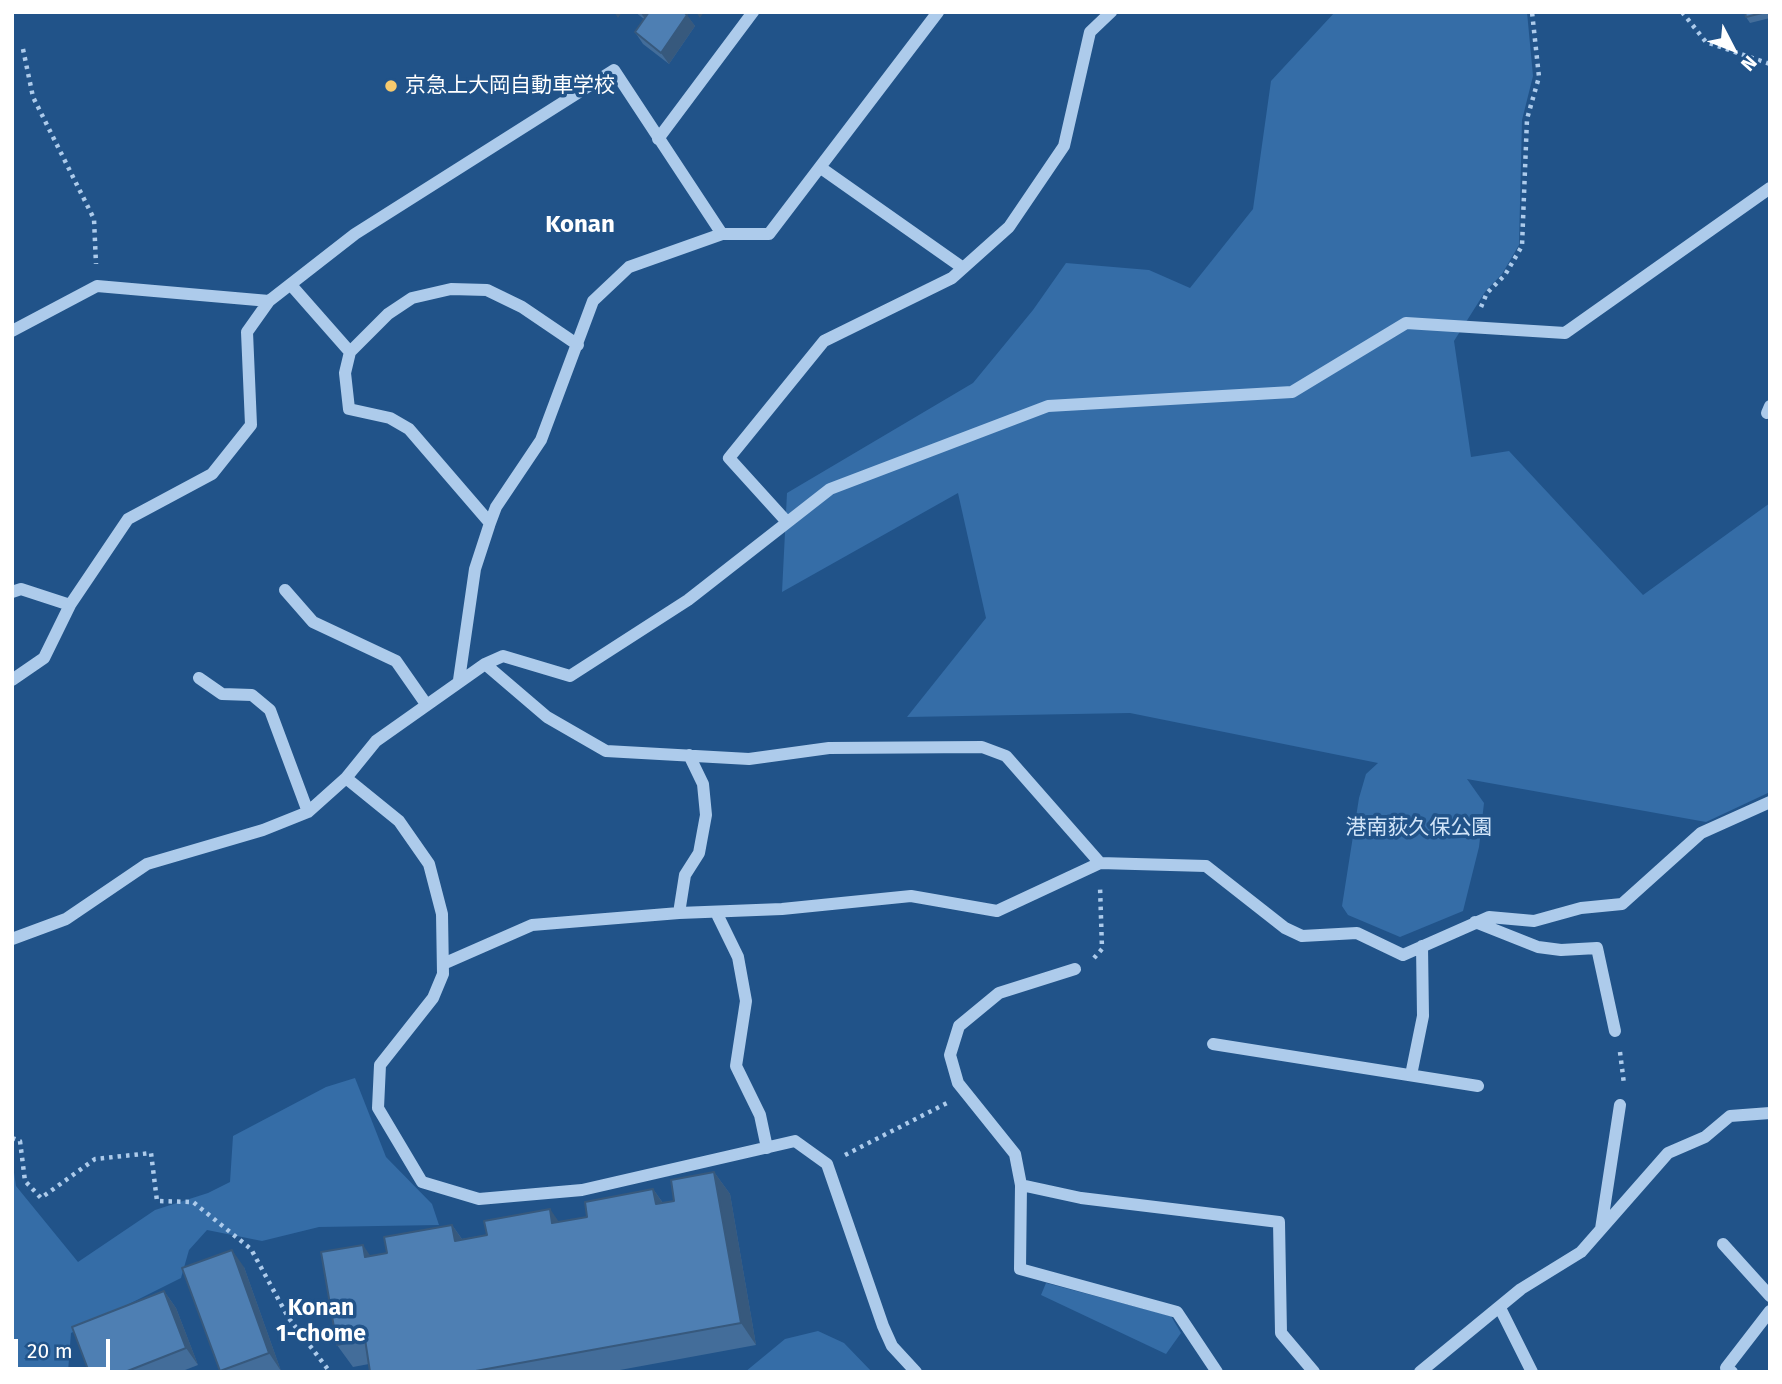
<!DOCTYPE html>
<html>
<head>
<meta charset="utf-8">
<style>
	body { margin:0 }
	#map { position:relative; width:1782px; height:1384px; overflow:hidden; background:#215389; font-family:"Fira Sans",sans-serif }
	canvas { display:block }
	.frame { position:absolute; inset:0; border:14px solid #fff; pointer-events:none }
	.north { position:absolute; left:1698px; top:14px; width:70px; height:70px; -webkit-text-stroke:5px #215389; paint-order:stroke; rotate:132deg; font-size:19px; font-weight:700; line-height:28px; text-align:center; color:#fff }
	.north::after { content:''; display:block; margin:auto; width:24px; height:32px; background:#fff; clip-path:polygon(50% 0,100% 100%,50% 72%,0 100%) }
	.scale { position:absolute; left:14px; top:1339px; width:96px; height:32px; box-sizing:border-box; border:4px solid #fff; border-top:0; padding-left:9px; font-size:21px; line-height:24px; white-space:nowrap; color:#fff; -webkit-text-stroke:5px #215389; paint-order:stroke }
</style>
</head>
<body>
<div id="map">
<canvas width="1782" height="1384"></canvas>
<div class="frame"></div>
<div class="north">N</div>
<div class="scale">20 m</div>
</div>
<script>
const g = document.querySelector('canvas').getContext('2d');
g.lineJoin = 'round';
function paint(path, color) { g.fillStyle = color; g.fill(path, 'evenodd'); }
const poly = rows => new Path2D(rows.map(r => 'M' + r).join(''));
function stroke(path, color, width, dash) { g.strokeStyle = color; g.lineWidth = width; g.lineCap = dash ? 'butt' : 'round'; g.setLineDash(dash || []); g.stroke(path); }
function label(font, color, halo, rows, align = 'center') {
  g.font = font + ' "Fira Sans","Noto Sans JP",sans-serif'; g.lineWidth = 7; g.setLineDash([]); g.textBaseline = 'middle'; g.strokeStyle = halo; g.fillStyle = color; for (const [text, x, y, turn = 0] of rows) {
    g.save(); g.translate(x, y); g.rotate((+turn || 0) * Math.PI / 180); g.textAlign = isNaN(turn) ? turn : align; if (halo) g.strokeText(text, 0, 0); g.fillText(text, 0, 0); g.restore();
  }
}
paint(poly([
	[1335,12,1527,12,1533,76,1522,120,1519,245,1502,274,1485,292,1454,341,1471,457,1509,451,1643,595,1770,503,1770,792,1706,822,1467,779,1484,803,1479,847,1463,911,1400,937,1348,915,1342,906,1359,798,1366,774,1378,763,1130,713,907,717,986,618,958,493,782,592,787,493,973,383,1033,310,1066,263,1149,270,1190,288,1253,209,1271,81],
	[355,1078,386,1157,432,1204,439,1225,319,1227,262,1241,207,1230,189,1250,181,1278,71,1333,68,1372,12,1372,12,1159,16,1186,78,1262,155,1210,208,1193,230,1182,233,1136,326,1087],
	[1046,1283,1171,1316,1181,1333,1166,1354,1041,1295],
	[818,1331,844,1343,872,1372,745,1372,785,1339]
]), '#356da7');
stroke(poly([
	[1682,12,1706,42,1770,64],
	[23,49,33,97,94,219,96,264],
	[1481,307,1487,293,1505,275,1522,246,1527,119,1539,77,1532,12],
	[1094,958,1102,949,1100,886],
	[1620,1052,1624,1084],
	[12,1138,20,1141,25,1181,41,1198,95,1159,151,1153,157,1201,193,1202,251,1249,288,1317,330,1372],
	[845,1155,947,1103]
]), '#adcbeb', 4.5, [3.5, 5]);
stroke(poly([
	[658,139,753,12],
	[821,168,963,268],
	[291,285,350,352,345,373,349,409,390,418,409,429,490,523],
	[269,301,355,234,614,70,722,234],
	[12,331,97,286,269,301,247,332,251,425,212,474,128,519,70,605,44,658,12,680],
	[350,352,388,314,412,298,451,289,487,290,522,307,578,345],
	[1767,413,1770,406],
	[787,522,729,458,824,341,952,278,1009,227,1064,146,1090,32,1111,12],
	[285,590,313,622,396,661,426,704],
	[12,592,21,589,70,605],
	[485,664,547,717,606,751,749,759,829,748,982,747,1006,756,1100,863],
	[199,678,222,694,252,695,270,710,308,812],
	[459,680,475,569,490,523,496,507,541,440,593,301,629,267,722,234,769,234,938,12],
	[346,778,399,821,429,864,442,914,443,974,433,998,380,1065,378,1108,422,1182,479,1199,582,1190,795,1141,827,1164,883,1326,892,1346,916,1372],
	[716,912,738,957,746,1001,736,1066,760,1115,767,1148],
	[679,913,782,909,911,896,997,911,1100,863,1206,866,1285,928,1302,936,1357,933,1403,955,1489,917,1534,921,1581,908,1622,904,1701,833,1770,802],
	[1475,922,1538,947,1561,950,1597,948,1615,1031],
	[12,939,66,919,147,864,263,830,308,812,346,778,376,741,485,664,503,656,570,676,688,600,830,489,1048,406,1292,392,1406,323,1565,333,1770,188],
	[443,964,532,925,679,913,685,875,699,853,706,815,703,784,689,755],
	[1075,969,999,993,959,1026,950,1055,958,1083,1015,1154,1021,1185,1020,1269,1177,1312,1217,1372],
	[1213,1044,1478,1086],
	[1411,1075,1423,1016,1422,946],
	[1021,1185,1081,1198,1279,1222,1281,1333,1314,1372],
	[1601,1229,1620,1105],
	[1723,1244,1770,1296],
	[1500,1308,1532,1372],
	[1420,1372,1521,1289,1581,1252,1668,1153,1705,1137,1730,1116,1770,1113],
	[1732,1372,1726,1368,1770,1311]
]), '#adcbeb', 12);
paint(poly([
	[635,12,684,12,695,26,669,64,643,44,635,32,644,19],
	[1745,12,1770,12,1770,18,1750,23,1746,17],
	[714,1172,730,1194,756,1345,609,1372,370,1372,369,1364,353,1367,337,1345,370,1256,387,1253,452,1225,462,1239,587,1217,653,1189,663,1203,674,1201],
	[244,1267,281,1371,278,1372,220,1372,182,1268],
	[164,1291,176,1308,198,1365,180,1372,89,1372]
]), '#436d9a');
paint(poly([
	[614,12,622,12,618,18],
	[640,12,652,12,646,20],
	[696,12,704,12,700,18],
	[687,15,695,26,669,64,661,53],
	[714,1172,730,1194,756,1345,741,1323],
	[653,1189,669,1212,656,1204],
	[550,1209,566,1232,552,1223],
	[452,1225,468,1248,455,1241],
	[363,1245,378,1267,365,1257],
	[232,1250,244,1267,281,1371,269,1353],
	[164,1291,176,1308,198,1365,186,1348]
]), '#37597d');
const building = poly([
	[649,12,684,12,687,15,661,53,635,32,649,12],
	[1745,12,1766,12,1746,17,1745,12],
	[714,1172,741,1323,470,1372,370,1372,365,1339,337,1345,321,1252,363,1245,365,1257,387,1253,384,1237,452,1225,455,1241,487,1235,484,1221,550,1209,552,1223,587,1217,585,1202,653,1189,656,1204,674,1201,671,1180,714,1172],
	[232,1250,269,1353,220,1371,182,1268,232,1250],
	[164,1291,186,1348,125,1372,89,1372,72,1327,164,1291]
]);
paint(building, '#4e7fb3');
stroke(building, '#37597d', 2);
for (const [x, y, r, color] of [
	[391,86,7,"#f7ca6e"]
]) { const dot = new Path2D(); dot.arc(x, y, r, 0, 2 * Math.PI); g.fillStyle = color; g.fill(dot); stroke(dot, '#215389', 2.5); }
label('21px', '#fff', '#215389', [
	["京急上大岡自動車学校",405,86]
], 'left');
label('21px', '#d1e4f8', '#215389', [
	["港南荻久保公園",1419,828]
]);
label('bold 23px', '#fff', '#215389', [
	["Konan",321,1309],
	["1-chome",321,1335]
]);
label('bold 24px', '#fff', '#215389', [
	["Konan",580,225]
]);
</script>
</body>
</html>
